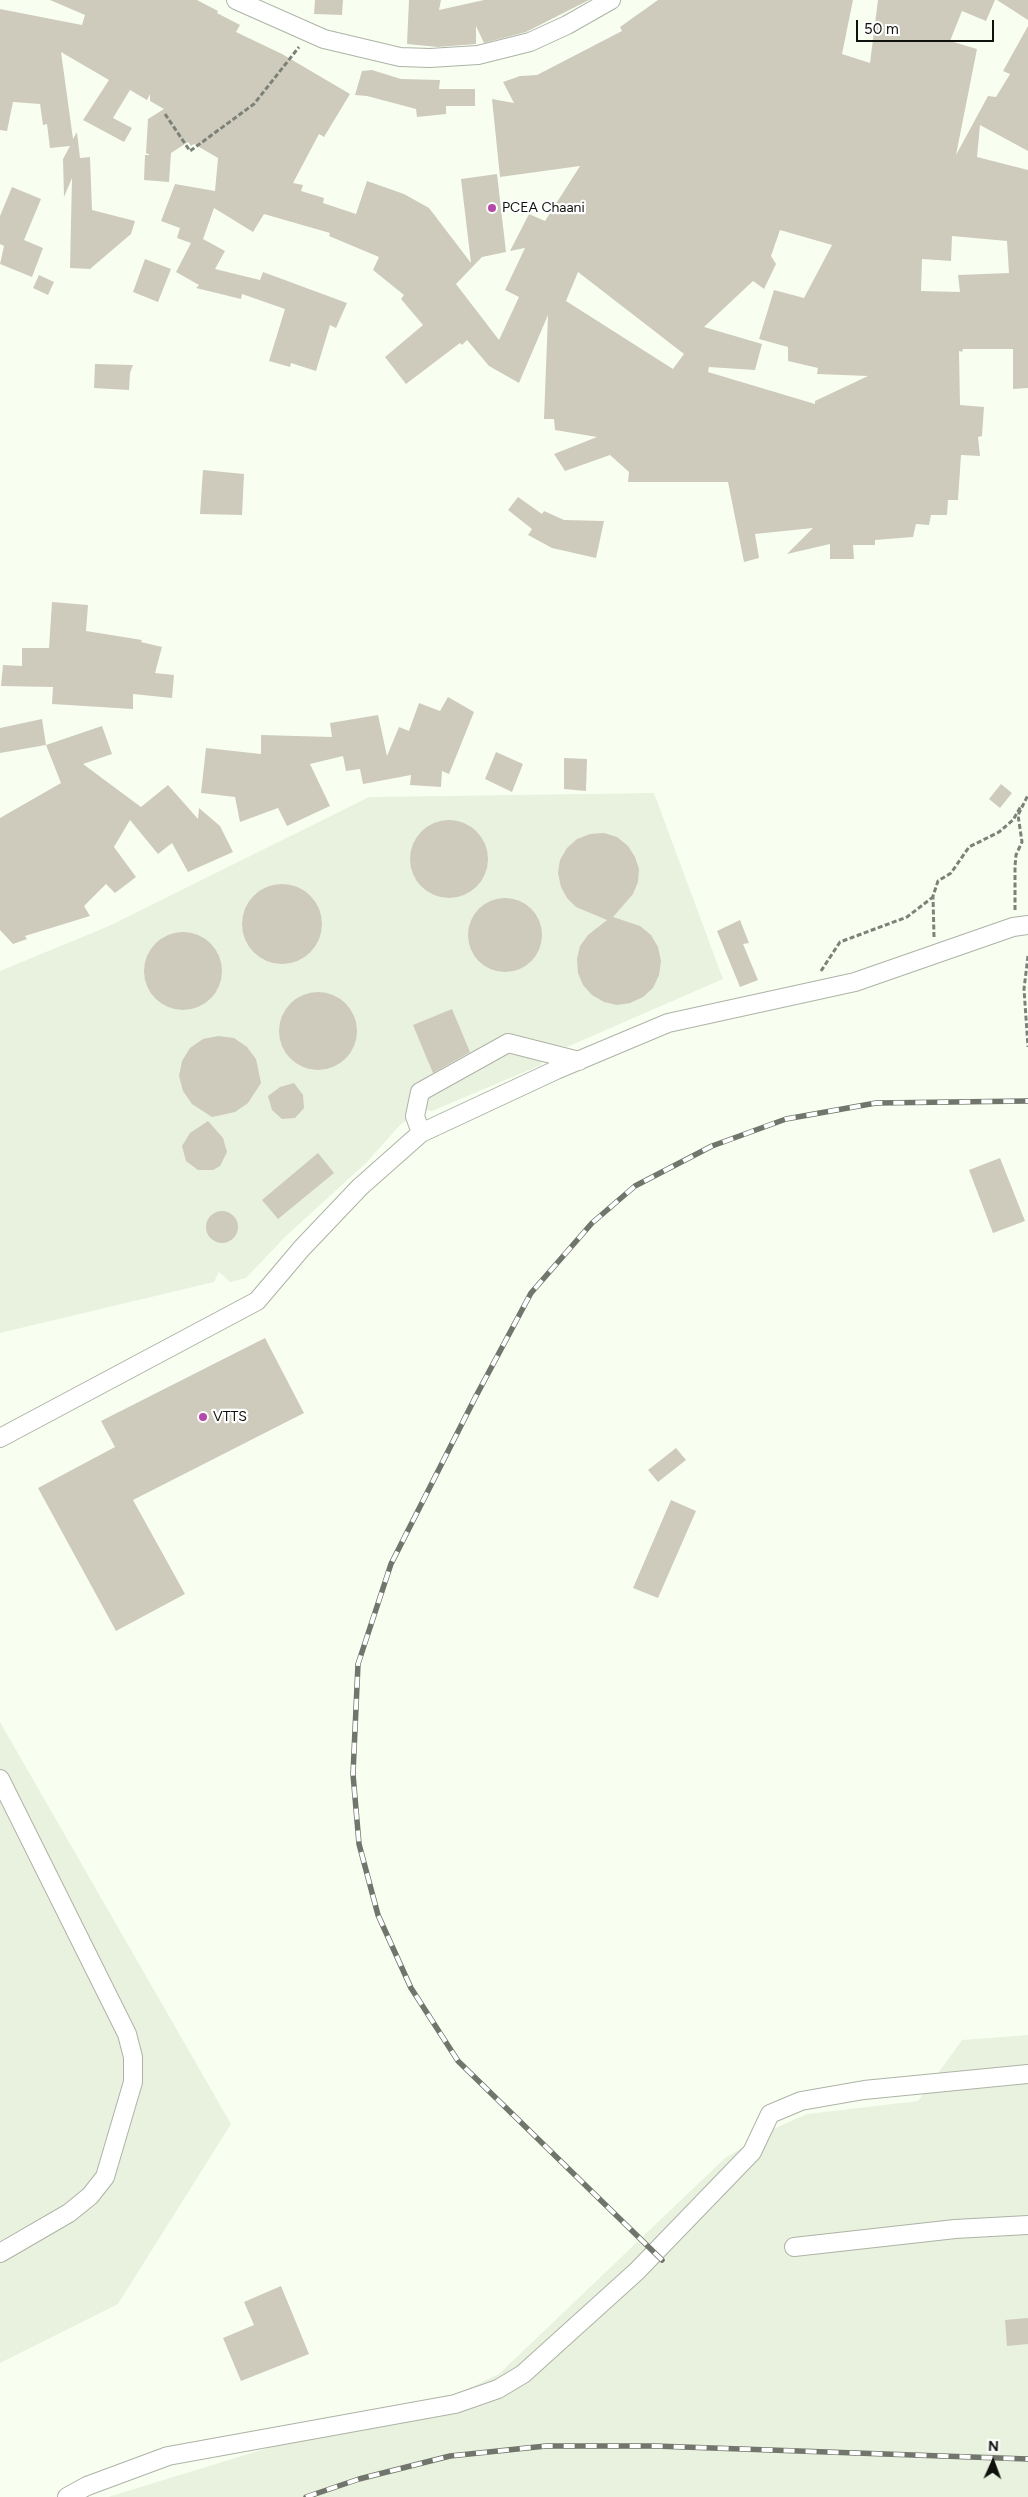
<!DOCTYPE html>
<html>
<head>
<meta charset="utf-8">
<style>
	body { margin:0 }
	#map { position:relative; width:1028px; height:2497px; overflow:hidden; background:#f8fff1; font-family:Figtree,sans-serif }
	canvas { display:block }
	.north { position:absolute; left:968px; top:2437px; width:50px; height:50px; -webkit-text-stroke:4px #fff; paint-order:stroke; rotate:2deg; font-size:14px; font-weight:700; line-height:20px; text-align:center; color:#0e110c }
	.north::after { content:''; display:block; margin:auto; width:18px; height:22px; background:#0e110c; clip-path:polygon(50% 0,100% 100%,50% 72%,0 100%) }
	.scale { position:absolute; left:856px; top:20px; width:138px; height:22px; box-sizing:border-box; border:2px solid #0e110c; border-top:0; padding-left:6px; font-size:15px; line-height:18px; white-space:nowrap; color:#0e110c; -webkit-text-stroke:4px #fff; paint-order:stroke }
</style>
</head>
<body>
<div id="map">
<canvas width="1028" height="2497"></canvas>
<div class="north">N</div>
<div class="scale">50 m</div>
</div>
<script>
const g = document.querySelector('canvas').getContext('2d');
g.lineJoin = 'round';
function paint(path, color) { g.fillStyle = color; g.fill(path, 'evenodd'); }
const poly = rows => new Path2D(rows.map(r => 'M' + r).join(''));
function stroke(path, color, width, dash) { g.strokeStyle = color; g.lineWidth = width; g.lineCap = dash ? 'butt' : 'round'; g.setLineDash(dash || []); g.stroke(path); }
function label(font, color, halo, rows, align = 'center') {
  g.font = font + ' Figtree,sans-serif'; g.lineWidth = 4.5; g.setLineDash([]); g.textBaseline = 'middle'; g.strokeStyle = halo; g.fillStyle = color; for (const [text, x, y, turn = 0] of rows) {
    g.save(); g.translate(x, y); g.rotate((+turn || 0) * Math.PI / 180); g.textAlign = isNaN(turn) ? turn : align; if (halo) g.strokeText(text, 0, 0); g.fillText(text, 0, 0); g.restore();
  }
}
paint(poly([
	[654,793,723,979,567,1047,548,1044,541,1065,432,1111,426,1110,401,1124,367,1162,285,1237,246,1278,230,1282,219,1272,214,1282,0,1333,0,971,109,926,369,797],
	[0,1722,231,2124,118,2304,0,2363],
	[1028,2035,1028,2497,108,2497,271,2447,451,2397,499,2374,725,2158,773,2129,807,2114,918,2101,962,2040]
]), '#e9f2de');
paint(poly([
	[50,0,197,0,218,11,217,13,240,25,236,32,282,54,350,94,324,137,319,134,293,183,303,185,301,191,324,198,323,203,356,214,367,181,404,194,429,208,471,263,461,179,497,174,506,252,482,257,456,284,499,340,519,297,505,290,525,248,510,251,529,214,545,221,580,166,500,177,492,99,514,103,503,82,520,76,537,75,622,31,620,27,658,0,853,0,842,54,870,63,878,0,995,0,986,21,962,11,950,41,977,49,956,155,988,96,996,97,1010,74,1003,71,1028,26,1028,151,980,125,977,157,1028,170,1028,388,1013,389,1013,349,963,349,962,352,959,351,960,405,984,407,982,436,978,437,980,456,961,455,958,500,948,500,947,515,931,515,929,525,916,524,913,537,875,540,875,545,853,545,854,559,830,559,830,544,787,554,813,528,755,534,759,558,744,562,728,482,628,482,629,472,610,455,565,471,554,454,597,437,555,430,554,419,544,419,548,315,519,383,489,366,467,340,462,345,460,343,406,384,385,357,423,325,401,299,404,295,373,270,379,257,329,236,330,233,264,214,253,232,214,208,203,239,225,251,215,269,260,280,263,272,347,303,336,328,330,325,316,371,291,363,290,367,269,361,285,309,242,294,241,299,196,288,199,285,176,272,191,243,177,238,180,228,161,221,175,184,215,191,218,158,194,144,191,146,188,142,171,153,169,182,144,180,145,155,150,155,146,153,148,119,164,109,150,101,150,94,147,100,130,90,113,118,132,128,124,142,83,120,109,80,61,52,73,139,77,132,80,158,90,157,92,210,135,221,131,234,90,269,70,268,72,178,64,197,63,159,70,146,50,148,47,124,43,125,40,104,13,102,7,131,0,130,0,9,82,25,85,15],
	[780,230,832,245,804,298,774,290,759,339,788,347,788,361,818,368,817,374,868,376,815,401,815,404,708,372,709,367,755,370,762,344,704,327,753,281,764,289,776,264,771,256],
	[952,236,1007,241,1009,273,958,275,960,292,921,291,922,259,951,261],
	[578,272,684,354,673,369,566,301],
	[315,0,343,0,342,15,314,14],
	[409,0,441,0,439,10,484,0,589,0,526,32,484,43,476,26,476,44,438,47,407,44],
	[997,0,1028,0,1028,20],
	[372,70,401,79,440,80,439,89,475,89,475,106,446,106,446,114,417,117,416,109,367,96,355,95,362,71],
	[12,187,41,199,24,240,43,248,32,277,0,264,4,246,0,244,0,216],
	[145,259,171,269,158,302,133,292],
	[39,275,54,282,48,295,33,288],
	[95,364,133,365,130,373,129,390,94,388],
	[203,470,244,474,242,515,200,514],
	[518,497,542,514,544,511,564,520,604,521,596,558,552,548,528,535,532,529,508,510],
	[52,602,88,605,86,631,142,640,141,642,162,647,155,673,174,675,172,698,133,694,133,709,52,704,53,687,1,686,3,665,22,666,22,648,49,648],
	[448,697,474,712,449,774,442,771,441,787,410,785,411,775,363,784,360,769,346,771,343,756,310,764,330,806,287,826,278,808,240,822,235,797,201,793,206,748,261,754,261,735,332,737,330,723,378,715,387,756,399,727,409,731,419,703,440,711],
	[42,719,46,745,0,753,0,728],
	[102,726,112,754,83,764,141,807,168,785,198,819,199,808,220,826,233,852,188,872,172,843,158,854,130,820,114,847,136,877,115,893,106,884,84,906,90,916,25,936,27,939,13,944,0,930,0,818,61,783,46,745],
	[496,752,523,764,512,792,485,779],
	[564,758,587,759,586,791,564,789],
	[1001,784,1012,793,1000,808,989,799],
	'410 859a39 39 0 1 1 78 0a39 39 0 1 1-78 0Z',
	[604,833,617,837,628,846,635,857,639,869,638,882,633,894,613,917,640,926,651,935,658,947,661,961,659,975,653,988,643,997,630,1003,617,1005,604,1002,592,995,583,985,578,973,577,959,580,946,588,935,607,920,576,907,567,898,561,887,558,873,560,860,567,848,577,839,590,834],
	'242 924a40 40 0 1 1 80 0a40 40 0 1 1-80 0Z',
	'468 935a37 37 0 1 1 74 0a37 37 0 1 1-74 0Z',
	[740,920,749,943,743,944,758,980,740,987,717,931],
	'144 971a39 39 0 1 1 78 0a39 39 0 1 1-78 0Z',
	'279 1031a39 39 0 1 1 78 0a39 39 0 1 1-78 0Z',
	[452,1009,470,1052,433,1073,413,1025],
	[218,1036,234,1038,247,1047,256,1059,261,1083,248,1103,235,1112,212,1117,192,1104,183,1091,179,1076,182,1061,190,1048,203,1039],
	[294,1083,303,1095,304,1108,295,1118,282,1119,272,1110,268,1096,280,1087],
	[208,1121,223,1138,227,1152,220,1166,213,1170,198,1170,186,1161,182,1146,190,1133],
	[318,1153,334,1173,278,1219,262,1200],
	[1000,1158,1025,1221,993,1233,969,1170],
	'206 1227a16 16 0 1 1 32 0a16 16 0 1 1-32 0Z',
	[265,1338,304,1413,133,1500,185,1594,116,1631,38,1488,115,1447,101,1421],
	[676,1448,686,1460,658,1482,648,1470],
	[671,1500,696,1511,658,1598,633,1588],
	[281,2286,309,2354,241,2381,223,2338,254,2325,244,2302],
	[1028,2318,1028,2344,1007,2346,1005,2320]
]), '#cecbbd');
const minor = poly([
	[236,0,324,39,400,57,430,58,478,55,530,42,567,25,611,0],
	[421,1133,415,1116,420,1092,508,1043,579,1061],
	[0,1438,257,1301,302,1248,360,1187,421,1133,556,1070,668,1023,855,982,1013,927,1028,925],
	[0,1779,127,2034,133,2057,133,2082,105,2177,90,2196,69,2213,0,2253],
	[794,2247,955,2229,1028,2225],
	[67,2497,87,2486,168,2456,455,2404,498,2389,523,2374,637,2271,752,2152,770,2114,801,2101,864,2090,1028,2074]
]);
stroke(minor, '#adb3a6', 20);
stroke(poly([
	[165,114,190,151,254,104,299,47],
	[1015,910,1015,866,1016,855,1022,842,1018,815,1028,795],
	[934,937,933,896,938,881,951,873,969,847,999,832,1013,820,1021,806],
	[1028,956,1024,989,1028,1047],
	[821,971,840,942,907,917,933,897]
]), '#7d8278', 3, [5, 2.5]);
stroke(minor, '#fff', 18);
const rail = poly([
	[662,2260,458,2061,411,1988,378,1915,359,1844,353,1774,358,1664,391,1564,475,1398,531,1293,592,1223,635,1186,712,1146,786,1119,876,1103,1028,1101],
	[306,2497,359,2479,450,2456,546,2446,655,2446,1028,2459]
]);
stroke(rail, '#71766d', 5.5);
stroke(rail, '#fff', 4, [11]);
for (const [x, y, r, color] of [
	[492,208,5,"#b449aa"],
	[203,1417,5,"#b449aa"]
]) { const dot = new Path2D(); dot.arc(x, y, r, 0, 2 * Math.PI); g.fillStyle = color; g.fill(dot); stroke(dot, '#fff', 2); }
label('14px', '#0e110c', '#fff', [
	["PCEA Chaani",502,208],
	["VTTS",213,1417]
], 'left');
</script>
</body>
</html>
